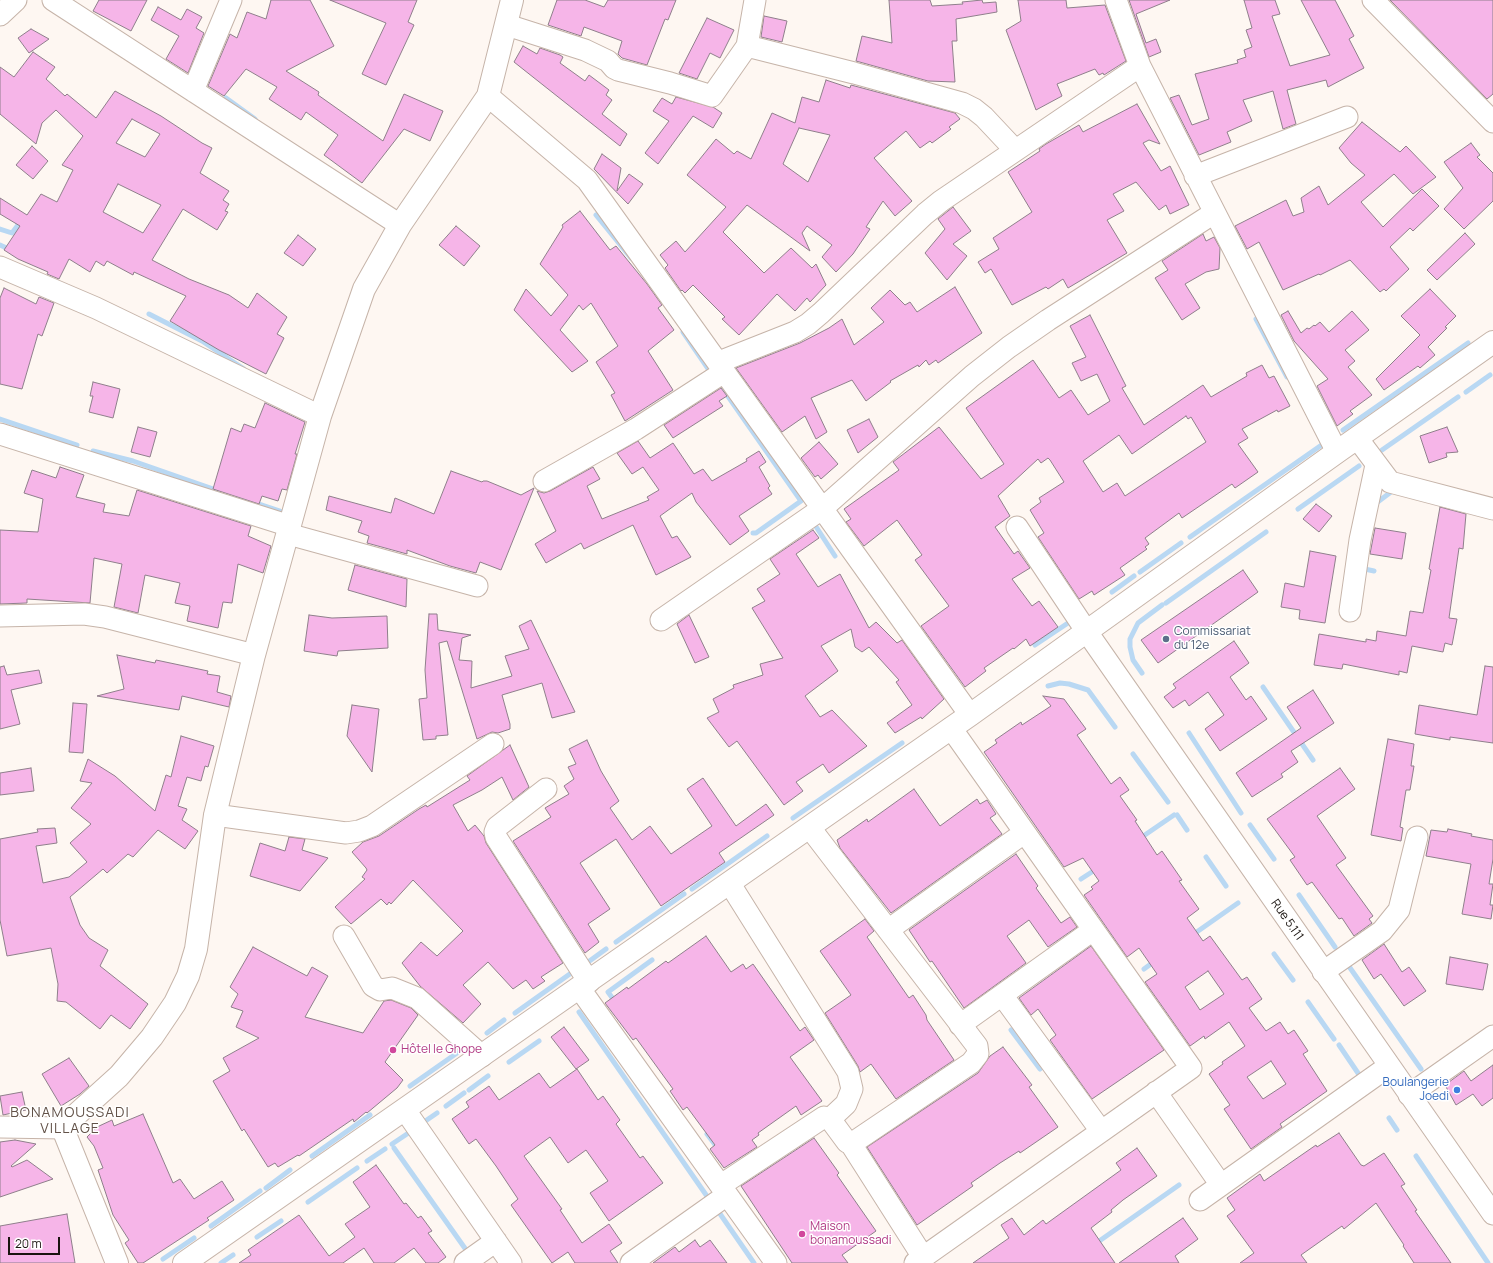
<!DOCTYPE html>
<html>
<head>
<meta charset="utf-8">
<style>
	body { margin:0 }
	#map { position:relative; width:1493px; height:1263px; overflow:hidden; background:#fef7f2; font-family:Manrope,sans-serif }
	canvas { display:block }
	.scale { position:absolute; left:8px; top:1237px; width:52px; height:18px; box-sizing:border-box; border:2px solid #1a1410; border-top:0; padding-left:5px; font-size:12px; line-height:14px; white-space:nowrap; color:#1a1410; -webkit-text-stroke:3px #fff; paint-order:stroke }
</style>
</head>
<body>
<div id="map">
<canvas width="1493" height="1263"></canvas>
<div class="scale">20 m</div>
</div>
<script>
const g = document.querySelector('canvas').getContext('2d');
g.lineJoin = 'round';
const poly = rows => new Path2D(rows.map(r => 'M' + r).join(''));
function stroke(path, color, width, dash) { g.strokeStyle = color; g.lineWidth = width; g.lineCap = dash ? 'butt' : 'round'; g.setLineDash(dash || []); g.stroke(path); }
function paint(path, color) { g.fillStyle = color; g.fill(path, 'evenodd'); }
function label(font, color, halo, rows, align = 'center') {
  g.font = font + ' Manrope,sans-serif'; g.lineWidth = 3; g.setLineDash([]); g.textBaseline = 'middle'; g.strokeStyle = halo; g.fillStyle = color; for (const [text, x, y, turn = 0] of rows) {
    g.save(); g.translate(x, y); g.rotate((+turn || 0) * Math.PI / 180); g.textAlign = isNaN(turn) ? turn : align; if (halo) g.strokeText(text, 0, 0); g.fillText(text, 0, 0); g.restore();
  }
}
stroke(poly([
	[226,98,255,119],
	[596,215,631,258],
	[0,229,12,233,21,221],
	[0,245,11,250],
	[149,314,202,341,244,369],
	[1256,319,1287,377],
	[683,332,711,373],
	[718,382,801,501,756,533,753,533],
	[1466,392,1490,375],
	[0,419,77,445],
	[1343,430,1468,343],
	[1382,450,1458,397],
	[93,451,133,461,219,491],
	[238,497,280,511],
	[1375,504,1395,489],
	[1298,509,1359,466],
	[813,522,835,556],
	[1190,537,1323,444,1321,440],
	[1360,568,1374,571],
	[1140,572,1181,543],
	[1112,592,1134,576],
	[1166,603,1266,532],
	[1035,645,1074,619],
	[1142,673,1133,660,1130,647,1130,639,1138,623,1162,605],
	[1048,686,1060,683,1069,684,1088,690,1115,727],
	[1263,687,1313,760],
	[1189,733,1241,813],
	[1133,754,1168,802],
	[1177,815,1187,830],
	[793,818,902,743],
	[1250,825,1274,859],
	[1139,839,1174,815],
	[1206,857,1226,886],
	[1081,879,1098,868],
	[692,889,767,836],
	[1299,895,1335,947],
	[1191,936,1238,903],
	[616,942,684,894],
	[1274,954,1293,980],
	[584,965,606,949],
	[1348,965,1421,1069],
	[1144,969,1155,961],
	[1308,1002,1334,1039],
	[616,1003,608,992,652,960],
	[579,1012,711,1202],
	[515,1013,574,971],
	[1011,1030,1040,1069],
	[487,1033,504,1020],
	[1339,1045,1362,1079],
	[509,1062,539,1041],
	[410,1086,457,1053],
	[469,1090,488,1076],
	[446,1106,464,1093],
	[1389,1118,1397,1130],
	[421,1124,437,1113],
	[707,1134,719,1150],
	[392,1144,413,1130],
	[394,1148,469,1254],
	[312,1156,370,1115],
	[1416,1156,1488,1263],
	[367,1161,385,1149],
	[266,1188,290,1170],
	[308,1202,357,1168],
	[716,1208,754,1263],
	[211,1226,260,1191],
	[257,1237,281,1221],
	[1095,1244,1179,1185],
	[163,1259,194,1238],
	[221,1263,233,1255]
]), '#b9d8f3', 5);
const building = poly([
	[99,0,147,0,131,31,93,11,99,0],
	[271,0,310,0,334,46,286,71,319,92,318,95,383,141,404,94,443,111,430,141,404,129,362,183,324,155,338,135,306,112,301,120,269,99,277,87,246,69,224,96,208,86,230,34,237,38,247,12,266,19,271,0],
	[330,0,417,0,408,22,414,25,386,85,362,74,386,23,330,0],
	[557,0,585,0,604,7,608,0,676,0,668,20,665,19,647,65,622,58,618,54,622,41,584,27,581,36,548,25,557,0],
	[889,0,930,0,932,6,963,4,962,2,982,0,983,3,996,2,997,12,956,19,957,41,952,41,955,82,928,81,856,61,862,36,892,43,889,0],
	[1018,0,1066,0,1067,8,1105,5,1126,61,1104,75,1103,73,1099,75,1095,69,1057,84,1062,96,1036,110,1006,30,1021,21,1018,0],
	[1129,0,1170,0,1136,14,1146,43,1156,39,1161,52,1149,57,1129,0],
	[1244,0,1275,0,1280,14,1272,16,1290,66,1330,55,1301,0,1335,0,1354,36,1349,39,1364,68,1328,87,1326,80,1287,90,1296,124,1283,129,1273,91,1243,100,1252,121,1227,132,1231,142,1199,155,1170,98,1179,95,1192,125,1209,119,1195,74,1238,63,1237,60,1246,57,1244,50,1252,47,1246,30,1252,28,1244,0],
	[1390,0,1493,0,1493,94,1487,99,1390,0],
	[158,7,181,20,187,9,202,17,196,28,204,33,188,73,166,59,179,36,151,20,158,7],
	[764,16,787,21,782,42,761,37,764,16],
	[707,18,734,30,720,58,710,53,697,79,679,73,707,18],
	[31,29,49,39,29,53,18,38,31,29],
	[523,46,537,54,540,48,560,55,563,57,560,63,585,81,589,75,609,90,606,95,612,100,602,114,627,134,620,146,514,62,523,46],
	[33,52,55,67,46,79,65,96,67,94,96,118,115,91,161,116,202,143,212,148,200,173,229,191,223,200,229,204,225,211,228,212,217,230,183,209,152,260,189,279,229,295,248,308,257,293,287,317,277,334,284,338,266,374,219,350,170,321,186,296,134,272,133,275,107,261,104,266,96,261,90,272,69,259,59,279,47,274,48,272,18,259,4,250,20,226,0,214,0,198,27,215,41,194,57,202,73,170,62,165,83,136,56,110,42,123,36,144,0,114,0,67,14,77,33,52],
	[132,119,160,134,145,157,116,143,132,119],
	[118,184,161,205,143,233,103,212,118,184],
	[826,80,850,88,851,85,955,113,960,119,949,127,951,129,932,143,930,141,920,148,906,131,874,158,912,201,895,216,883,201,866,227,870,229,853,254,836,272,822,257,832,245,807,226,802,233,810,251,747,205,723,232,764,273,791,248,812,268,816,264,826,285,810,302,807,298,795,311,777,294,739,335,722,319,725,317,693,285,685,293,682,290,681,291,665,268,668,265,660,255,676,241,685,252,726,207,687,175,716,139,734,154,737,151,751,159,772,113,795,123,802,97,819,102,826,80],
	[799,128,830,135,808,182,783,164,799,128],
	[676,97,713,107,722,113,713,128,693,116,658,164,645,153,669,121,653,111,662,98,672,104,676,97],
	[1137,104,1160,144,1149,140,1143,143,1161,171,1170,166,1189,205,1170,214,1166,205,1159,210,1136,182,1113,194,1124,211,1107,220,1127,253,1068,288,1063,279,1048,289,1046,287,1012,305,991,269,985,273,978,262,999,249,993,238,1032,212,1008,172,1040,151,1039,149,1046,144,1079,125,1083,132,1137,104],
	[1362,122,1400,152,1406,146,1436,177,1413,194,1394,174,1361,202,1383,227,1422,189,1439,206,1413,231,1410,228,1390,247,1409,269,1386,291,1384,289,1380,292,1350,260,1320,275,1319,274,1283,290,1259,242,1247,249,1235,226,1286,200,1293,216,1304,212,1301,198,1319,186,1328,205,1365,175,1351,163,1339,148,1362,122],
	[1471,143,1480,155,1477,157,1493,173,1493,201,1464,229,1444,209,1463,188,1444,162,1471,143],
	[32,146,48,161,33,179,16,165,32,146],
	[602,154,621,168,617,191,629,174,643,184,628,204,594,169,602,154],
	[953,207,971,231,953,244,967,256,947,280,925,253,945,229,938,219,953,207],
	[580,211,610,250,616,246,647,284,662,305,658,308,674,330,648,351,673,390,625,421,611,395,615,393,596,362,618,346,591,303,583,310,579,305,560,330,588,361,572,372,514,310,526,289,551,316,568,295,540,264,563,227,562,225,580,211],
	[456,226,480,246,464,266,439,245,456,226],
	[1465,233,1475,244,1437,280,1427,270,1465,233],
	[1203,234,1206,241,1214,237,1220,248,1219,269,1206,272,1185,284,1200,308,1182,320,1155,278,1168,270,1162,261,1203,234],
	[298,235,316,249,303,266,284,253,298,235],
	[955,287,982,333,938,363,936,360,929,365,926,360,919,367,918,365,890,381,891,382,866,401,852,380,811,398,827,432,816,439,805,416,782,432,736,368,800,343,829,328,842,319,854,345,884,322,871,308,890,290,905,305,910,302,917,312,955,287],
	[4,288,36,304,39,297,54,303,42,336,38,334,22,389,0,384,0,298,4,288],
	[1430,289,1456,316,1445,327,1447,328,1428,347,1435,355,1420,368,1418,366,1384,390,1376,379,1420,335,1401,316,1430,289],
	[1288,311,1301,333,1307,328,1309,329,1314,325,1315,326,1320,322,1329,332,1352,311,1369,330,1345,350,1355,361,1348,367,1372,395,1350,411,1353,414,1337,426,1317,386,1328,379,1294,341,1281,315,1288,311],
	[1090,315,1126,386,1122,388,1144,425,1203,385,1211,397,1247,376,1246,373,1262,365,1269,378,1274,376,1290,406,1278,412,1277,410,1242,429,1248,438,1238,444,1258,472,1235,488,1232,484,1182,518,1179,513,1145,538,1149,544,1145,547,1147,549,1120,568,1125,575,1094,595,1092,591,1079,599,1038,537,1044,533,1030,510,1041,502,1039,498,1064,482,1050,460,1048,458,1041,463,1038,459,998,496,1010,516,995,527,1014,554,1018,551,1030,568,1012,579,1032,606,1039,601,1058,627,1030,646,1026,639,1014,649,1013,648,984,668,986,671,965,687,921,626,949,606,915,560,922,555,897,520,864,546,846,522,851,519,844,509,899,470,893,462,939,427,981,479,1004,464,966,408,1033,360,1059,398,1071,390,1088,415,1110,401,1097,374,1081,381,1072,363,1086,357,1070,326,1090,315],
	[1186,416,1188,419,1191,417,1206,442,1125,496,1117,483,1103,492,1083,461,1119,435,1132,454,1186,416],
	[93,382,120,389,113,418,89,412,93,396,90,396,93,382],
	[721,388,727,396,719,401,723,406,673,438,664,425,721,388],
	[265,403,305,422,295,454,297,454,287,490,282,489,278,501,262,496,259,504,213,489,231,428,241,432,244,424,255,428,265,403],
	[869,419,878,437,858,453,847,430,869,419],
	[138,427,157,432,150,457,131,452,138,427],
	[1447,427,1458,452,1446,453,1447,457,1429,463,1420,436,1447,427],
	[638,441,650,458,673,443,694,474,703,469,712,481,747,461,746,459,759,451,766,462,759,467,770,486,768,488,772,494,739,516,749,531,730,545,696,502,692,493,660,516,672,538,677,536,691,557,656,575,633,525,584,549,581,543,546,563,535,544,556,531,537,491,544,493,550,491,593,467,600,479,587,486,602,519,649,500,647,497,659,490,643,467,632,474,617,453,638,441],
	[819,442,838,464,821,479,818,475,815,477,801,458,819,442],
	[60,467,84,475,76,497,105,504,103,512,129,516,137,490,251,526,248,536,271,546,263,573,238,564,232,603,223,602,218,628,187,621,190,606,175,603,180,583,145,575,138,613,114,607,122,564,94,558,90,603,27,599,27,603,0,604,0,530,38,532,43,499,24,493,32,470,56,478,60,467],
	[451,471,482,482,483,481,487,481,521,495,534,488,501,570,480,562,476,573,450,566,407,550,407,554,367,543,369,536,358,532,362,521,326,510,329,496,391,513,395,498,434,514,451,471],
	[1316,504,1332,516,1319,532,1303,519,1316,504],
	[1440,507,1466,514,1463,549,1459,548,1449,618,1457,619,1452,645,1445,643,1443,652,1412,646,1407,673,1399,671,1399,675,1343,664,1342,669,1314,665,1319,634,1366,642,1366,639,1376,641,1377,631,1406,636,1410,611,1423,613,1431,570,1429,569,1440,507],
	[1375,528,1406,533,1402,559,1370,554,1375,528],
	[813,530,819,538,796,554,818,587,840,574,869,628,876,622,897,643,902,640,944,699,922,719,921,717,895,733,887,723,912,705,896,682,899,680,869,647,862,652,855,647,851,629,821,646,838,671,805,696,820,717,832,710,867,746,829,773,823,764,796,782,803,791,784,805,737,741,729,747,707,718,719,712,713,699,734,688,733,685,763,675,760,664,783,658,752,608,765,601,757,589,780,574,770,559,813,530],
	[1310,551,1336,556,1325,623,1299,619,1300,610,1281,607,1285,583,1304,587,1310,551],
	[355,565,407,579,406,607,348,590,355,565],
	[1243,570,1258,592,1158,663,1141,640,1243,570],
	[429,614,437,614,438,630,471,635,462,638,459,660,472,661,471,688,512,676,505,656,529,649,519,626,531,620,575,712,552,718,542,683,502,695,510,724,510,729,498,733,492,732,477,739,447,641,439,643,448,735,436,736,436,739,423,740,419,699,427,698,425,670,429,614],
	[309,615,332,618,387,616,388,648,338,651,337,656,304,651,309,615],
	[689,615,709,657,695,663,677,624,689,615],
	[1234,641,1249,663,1230,677,1246,700,1251,696,1267,719,1220,751,1205,729,1224,715,1208,692,1189,706,1185,700,1173,708,1164,697,1176,688,1173,684,1234,641],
	[117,655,155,663,156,660,208,671,207,674,220,676,217,692,231,696,229,707,182,696,179,710,97,696,124,689,117,655],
	[4,666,7,675,39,670,42,683,11,690,20,724,0,729,0,667,4,666],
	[1485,666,1493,667,1493,743,1450,737,1450,740,1415,734,1419,705,1477,715,1485,666],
	[1313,690,1334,723,1291,751,1298,762,1281,774,1283,777,1252,797,1236,773,1301,728,1287,707,1313,690],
	[1043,696,1064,699,1086,729,1077,735,1111,784,1120,777,1129,790,1120,796,1137,820,1135,821,1157,855,1162,851,1182,880,1179,881,1199,909,1187,918,1203,941,1210,936,1242,980,1247,977,1262,999,1249,1008,1266,1031,1280,1022,1288,1034,1294,1030,1308,1051,1303,1054,1327,1091,1280,1124,1282,1127,1251,1149,1224,1109,1230,1105,1209,1074,1223,1064,1222,1062,1245,1046,1229,1022,1205,1039,1204,1036,1190,1046,1145,982,1157,974,1139,948,1127,957,1084,895,1093,889,1091,887,1099,881,1083,858,1064,867,984,752,997,743,995,740,1021,722,1022,725,1051,706,1043,696],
	[1208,971,1224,994,1200,1010,1185,987,1208,971],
	[1271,1061,1286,1084,1263,1099,1247,1077,1271,1061],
	[73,703,87,704,83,753,69,752,73,703],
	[352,705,379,709,372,772,347,736,352,705],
	[181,736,214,746,208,767,205,766,201,781,187,777,178,806,187,809,182,820,198,831,185,849,158,830,133,857,128,854,107,873,103,869,70,897,80,925,89,938,108,950,100,966,148,1004,130,1029,111,1015,100,1029,66,1002,57,1001,58,984,51,948,7,956,0,920,0,839,38,832,37,829,55,828,57,843,36,846,43,883,69,877,87,862,70,843,91,824,71,808,92,783,80,781,88,759,115,776,155,811,166,775,171,777,181,736],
	[1388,739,1414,744,1411,766,1414,766,1410,790,1406,790,1400,827,1403,828,1401,841,1371,835,1388,739],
	[587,740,601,771,619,801,610,808,632,840,650,826,671,854,712,826,687,789,703,778,736,826,766,804,774,815,719,853,725,862,661,906,616,839,580,863,610,909,588,924,599,942,585,953,513,841,551,817,545,808,569,794,564,786,574,779,568,767,576,764,569,749,587,740],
	[510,745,529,787,513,800,502,777,482,790,453,805,468,831,475,825,484,836,486,843,563,963,541,977,545,981,533,989,526,980,513,989,488,962,463,985,481,1004,463,1023,420,986,402,963,421,942,437,956,463,931,413,880,391,904,389,902,387,905,381,899,351,924,335,907,365,879,362,877,367,870,366,868,352,852,363,842,379,836,419,809,426,805,427,807,470,780,467,776,510,745],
	[31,768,34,791,0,795,0,773,31,768],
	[1340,768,1355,789,1317,816,1346,858,1336,865,1373,916,1369,919,1372,923,1354,936,1342,918,1339,919,1312,882,1307,885,1290,860,1295,857,1267,819,1340,768],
	[914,789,940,826,977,799,980,804,987,800,996,814,990,818,1002,834,891,913,840,848,837,840,867,819,868,822,914,789],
	[1448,829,1472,834,1471,836,1493,840,1493,859,1489,884,1493,884,1490,905,1493,905,1491,919,1462,914,1471,864,1426,856,1431,830,1447,832,1448,829],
	[289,837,305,839,302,850,328,858,300,891,250,876,260,843,285,851,289,837],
	[1016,854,1038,886,1036,888,1061,923,1070,917,1077,927,1048,947,1029,920,1007,936,1026,963,964,1008,932,961,930,962,909,930,1016,854],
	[865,919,874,931,867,937,909,998,913,995,926,1015,927,1020,954,1060,896,1099,871,1064,860,1072,858,1066,825,1013,851,995,820,951,865,919],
	[706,936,731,972,743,964,746,969,753,964,800,1031,805,1027,814,1040,790,1057,822,1101,801,1115,796,1106,758,1133,759,1135,752,1140,757,1147,724,1168,710,1149,715,1145,687,1107,683,1110,670,1091,673,1089,636,1038,633,1040,605,1003,627,987,628,989,666,961,668,963,706,936],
	[1384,944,1402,972,1409,967,1426,991,1404,1006,1381,974,1374,979,1362,960,1384,944],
	[1091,946,1164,1050,1092,1099,1050,1040,1056,1035,1038,1009,1031,1015,1019,998,1091,946],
	[253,947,307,976,312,967,328,976,305,1017,363,1033,384,1001,391,1000,411,1008,418,1015,385,1062,403,1080,397,1088,367,1113,366,1112,354,1122,353,1119,299,1156,298,1155,278,1167,275,1163,268,1167,244,1129,242,1131,213,1081,230,1071,223,1058,259,1038,236,1027,243,1011,231,1007,238,994,230,987,253,947],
	[1450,957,1488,964,1483,990,1446,984,1450,957],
	[564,1027,589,1060,576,1069,551,1037,564,1027],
	[1003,1047,1032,1085,1029,1087,1058,1127,1020,1153,1019,1151,1000,1163,971,1183,973,1186,917,1225,867,1147,978,1073,990,1056,1003,1047],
	[69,1058,89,1086,80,1094,61,1106,42,1074,69,1058],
	[1493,1065,1493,1098,1482,1106,1473,1094,1456,1105,1445,1085,1464,1071,1471,1081,1493,1065],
	[577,1069,598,1100,603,1096,620,1120,616,1124,640,1158,643,1156,663,1183,609,1221,590,1193,608,1181,586,1150,568,1163,550,1137,524,1156,562,1209,560,1210,582,1243,609,1224,622,1243,610,1251,618,1263,575,1263,568,1252,552,1263,511,1205,518,1199,496,1166,476,1139,469,1144,452,1119,469,1107,466,1102,489,1086,499,1100,539,1073,550,1088,577,1069],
	[22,1092,26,1110,3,1115,0,1096,22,1092],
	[143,1114,173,1183,180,1179,194,1199,222,1181,234,1200,207,1218,209,1220,143,1263,138,1263,125,1243,129,1240,113,1215,98,1170,103,1168,94,1146,87,1137,97,1127,112,1120,114,1126,143,1114],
	[1339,1133,1361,1165,1364,1166,1384,1153,1405,1184,1401,1186,1417,1210,1415,1211,1451,1263,1414,1263,1403,1246,1404,1245,1376,1203,1344,1229,1342,1226,1301,1255,1307,1263,1240,1263,1254,1253,1227,1216,1235,1210,1227,1198,1260,1174,1264,1181,1316,1145,1317,1147,1339,1133],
	[814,1138,839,1173,837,1175,876,1231,842,1255,848,1263,792,1263,741,1186,814,1138],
	[15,1140,36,1144,11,1166,12,1167,27,1160,53,1179,0,1197,0,1142,15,1140],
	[1137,1148,1157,1176,1123,1200,1111,1210,1112,1212,1091,1228,1115,1263,973,1263,1009,1238,1001,1225,1012,1218,1024,1235,1043,1220,1046,1224,1121,1170,1116,1163,1137,1148],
	[376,1165,404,1204,406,1203,418,1218,421,1216,432,1231,428,1233,446,1257,438,1263,426,1263,414,1248,394,1263,374,1263,364,1248,343,1263,239,1263,251,1255,248,1250,299,1215,329,1256,355,1237,345,1224,370,1207,353,1182,376,1165],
	[67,1214,75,1263,0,1263,0,1226,67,1214],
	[1183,1218,1198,1239,1175,1256,1179,1263,1119,1263,1183,1218],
	[695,1240,700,1247,710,1240,727,1263,653,1263,675,1247,679,1252,695,1240]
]);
paint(building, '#f6b5e8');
stroke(building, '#8f7f8b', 1);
const street = poly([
	[53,0,400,225],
	[1116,0,1140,66,1337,452],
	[1373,0,1493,122],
	[0,15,16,0],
	[507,25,585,50,608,61,614,68,618,70,670,83,712,96,747,46,755,0],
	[747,46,854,73,962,103,974,109,984,117,1015,150],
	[193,91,231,0],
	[488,96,587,180,970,715],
	[1195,176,1347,117],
	[0,267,96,308,320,416],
	[719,362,795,332,808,324,821,313,925,214,941,201,1140,66],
	[0,434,290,526],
	[1357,438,1390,482,1493,509],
	[544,481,636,429,724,372],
	[1017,527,1087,632,1493,1214],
	[288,534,477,586],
	[1350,611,1360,540,1376,465],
	[0,616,84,614,105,617,254,655],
	[661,620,823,508,972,376,1009,347,1048,320,1214,213],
	[546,789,497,827,495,832,496,837,589,982],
	[215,815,346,833,359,831,372,826,493,744],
	[810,828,977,1046,978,1054,971,1063,851,1144],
	[730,884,848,1072,852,1089,846,1104,830,1119],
	[888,930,1024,833],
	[344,936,373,986,380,990,392,988,417,998,482,1056],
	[1323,972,1382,931,1399,910,1417,837],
	[580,989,776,1263],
	[1002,995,1101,1131],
	[960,1025,1093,930],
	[1156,1092,1221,1185],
	[1409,1095,1493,1036],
	[405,1110,511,1263],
	[0,1127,64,1128],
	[721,1185,824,1117,830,1119,847,1142,851,1144,923,1257],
	[1200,1200,1389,1066],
	[465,1263,496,1241],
	[631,1263,727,1195],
	[915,1263,1191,1068,951,728]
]);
const secondary = poly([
	[117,1263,65,1134,64,1128,67,1123,119,1076,152,1037,175,1003,188,976,196,949,215,815,254,655,320,416,364,289,400,225,488,96,512,0],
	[184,1263,970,715,1337,452,1493,342]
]);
stroke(street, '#c6b4a9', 23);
stroke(secondary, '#c6b4a9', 24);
stroke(street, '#fff', 21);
stroke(secondary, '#fff', 22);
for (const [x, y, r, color] of [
	[1166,639,4,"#5c6f8a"],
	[393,1050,4,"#d1479c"],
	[1457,1090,4,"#3f7fe0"],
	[802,1234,4,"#d1479c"]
]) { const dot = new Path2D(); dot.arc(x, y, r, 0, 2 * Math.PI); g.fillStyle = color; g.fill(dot); stroke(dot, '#fff', 1.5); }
label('12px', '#4e5e75', '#fff', [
	["Commissariat",1174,632],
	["du 12e",1174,646]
], 'left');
label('12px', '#1a1410', '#fff', [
	["Rue 5.111",1287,920,55]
]);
label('12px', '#b23c85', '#fff', [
	["Hôtel le Ghope",401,1050],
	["Maison",810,1227],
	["bonamoussadi",810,1241]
], 'left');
label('12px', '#366cbe', '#fff', [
	["Boulangerie",1449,1083],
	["Joedi",1449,1097]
], 'right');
g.letterSpacing = '1px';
label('14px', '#625248', '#fff', [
	["BONAMOUSSADI",70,1113],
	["VILLAGE",70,1129]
]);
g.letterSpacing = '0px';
</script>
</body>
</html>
